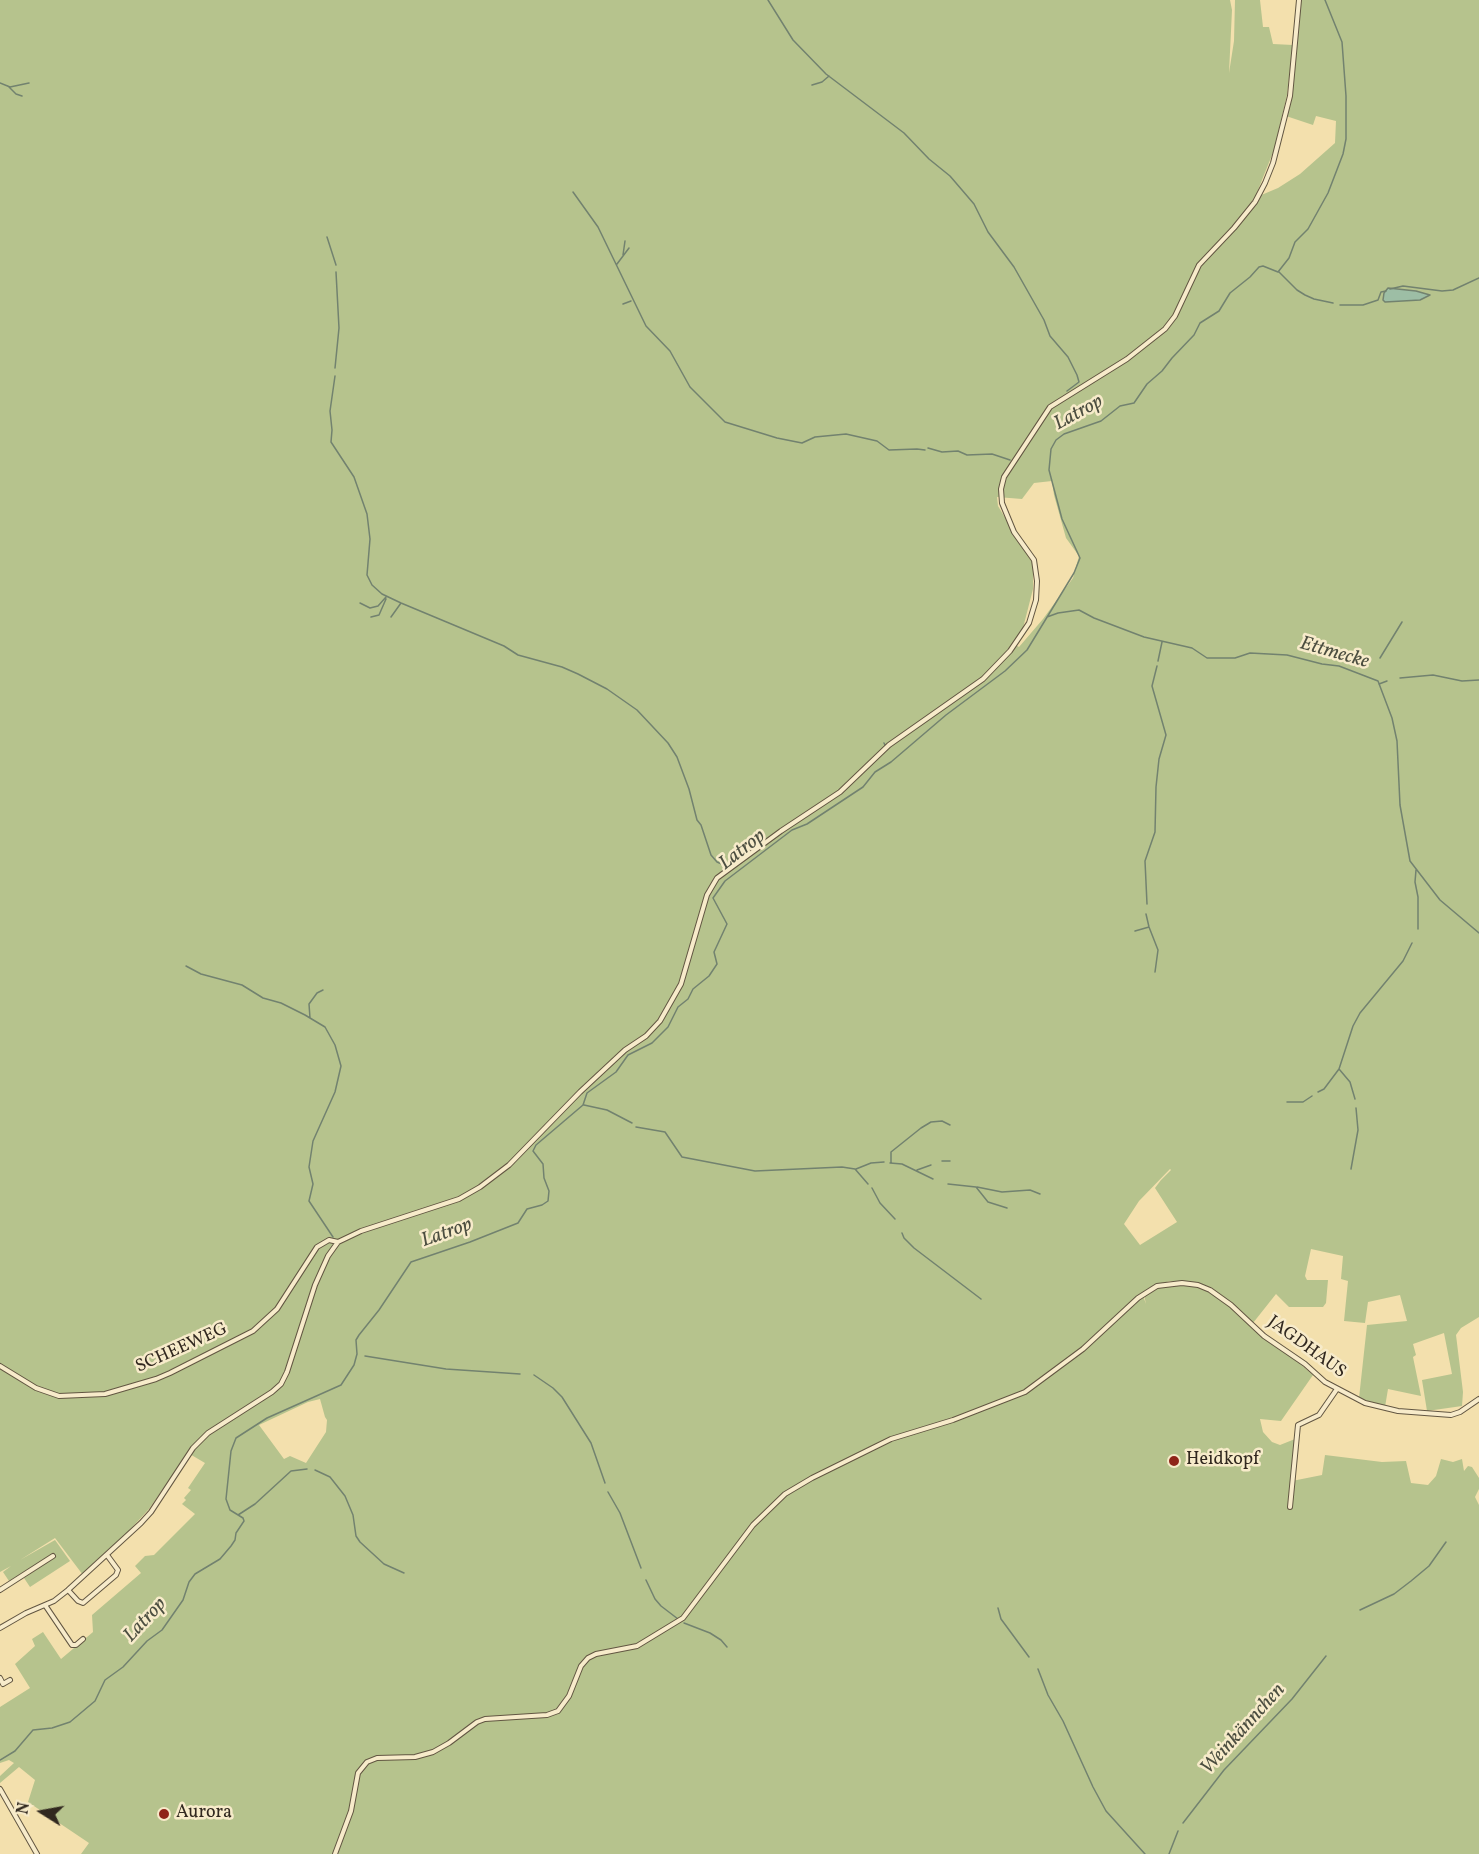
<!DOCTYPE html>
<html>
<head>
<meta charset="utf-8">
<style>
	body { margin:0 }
	#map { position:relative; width:1479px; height:1854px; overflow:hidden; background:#f3e0ad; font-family:Vollkorn,serif }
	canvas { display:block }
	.north { position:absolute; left:12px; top:1782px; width:60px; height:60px; -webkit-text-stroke:4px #f7ebca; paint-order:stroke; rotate:281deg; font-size:16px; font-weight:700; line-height:24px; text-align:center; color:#31281f }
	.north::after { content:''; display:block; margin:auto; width:21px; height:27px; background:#31281f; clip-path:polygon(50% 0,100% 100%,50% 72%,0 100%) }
</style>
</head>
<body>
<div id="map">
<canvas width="1479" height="1854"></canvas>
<div class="north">N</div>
</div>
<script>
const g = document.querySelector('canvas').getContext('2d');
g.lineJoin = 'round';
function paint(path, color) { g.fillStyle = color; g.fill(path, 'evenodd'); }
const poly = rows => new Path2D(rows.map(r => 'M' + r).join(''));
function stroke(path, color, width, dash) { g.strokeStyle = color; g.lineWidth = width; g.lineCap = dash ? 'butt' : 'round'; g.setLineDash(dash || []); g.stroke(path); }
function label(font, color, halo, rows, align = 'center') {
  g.font = font + ' Vollkorn,serif'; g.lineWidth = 5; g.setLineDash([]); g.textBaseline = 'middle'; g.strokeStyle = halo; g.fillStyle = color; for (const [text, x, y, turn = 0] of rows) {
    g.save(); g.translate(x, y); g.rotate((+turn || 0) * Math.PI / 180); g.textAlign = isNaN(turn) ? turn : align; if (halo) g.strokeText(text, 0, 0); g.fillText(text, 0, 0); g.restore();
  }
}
paint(poly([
	[0,0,1230,0,1232,10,1229,73,1234,41,1235,0,1260,0,1263,27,1269,27,1273,44,1293,45,1287,95,1274,150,1256,195,1243,215,1259,196,1278,188,1300,174,1335,143,1336,121,1316,116,1313,125,1286,116,1295,68,1301,0,1479,0,1479,1317,1461,1328,1456,1335,1463,1392,1462,1406,1427,1411,1422,1380,1452,1374,1444,1333,1413,1344,1416,1355,1413,1357,1421,1396,1388,1389,1385,1407,1359,1398,1367,1325,1407,1321,1400,1295,1368,1302,1365,1323,1344,1321,1348,1281,1341,1279,1343,1256,1311,1249,1305,1276,1307,1280,1328,1280,1326,1303,1323,1307,1289,1307,1276,1294,1253,1323,1223,1296,1202,1284,1170,1281,1153,1286,1142,1293,1146,1304,1144,1295,1159,1287,1178,1284,1201,1288,1220,1298,1262,1337,1291,1356,1313,1375,1281,1421,1260,1419,1263,1432,1272,1442,1280,1445,1295,1439,1292,1481,1322,1475,1325,1455,1382,1462,1406,1461,1411,1483,1428,1485,1436,1476,1441,1459,1453,1462,1462,1459,1464,1471,1468,1466,1472,1467,1479,1478,1479,1489,1475,1497,1479,1505,1479,1854,81,1854,89,1843,28,1802,35,1780,19,1767,0,1783,0,1776,14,1763,9,1760,0,1763,0,1707,30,1688,15,1664,35,1646,32,1639,43,1632,61,1659,93,1632,92,1615,141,1573,135,1566,145,1556,154,1555,195,1514,182,1504,186,1500,184,1498,191,1490,188,1488,205,1463,188,1453,149,1509,113,1548,83,1575,55,1538,20,1560,55,1540,70,1561,30,1587,24,1578,55,1557,53,1554,9,1581,3,1572,11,1566,0,1572],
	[1388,288,1416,291,1429,295,1420,300,1385,302,1383,300,1384,293],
	[1052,481,1054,495,1066,538,1079,556,1073,578,1043,619,1019,647,1014,644,1022,632,1033,589,1033,564,998,506,997,497,1022,499,1034,483],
	[1170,1169,1171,1170,1161,1180,1155,1188,1177,1222,1140,1245,1124,1224,1139,1201],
	[320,1399,325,1417,327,1420,326,1432,306,1463,290,1456,284,1459,259,1425,308,1402]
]), '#b6c38d');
const water = poly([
	[1388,288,1416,291,1430,295,1420,300,1385,302,1383,300,1384,293,1388,288]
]);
paint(water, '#9dbea5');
stroke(water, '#72826f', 1.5);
stroke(poly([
	[768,0,793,40,826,74,904,133,929,159,950,176,974,204,988,232,1014,267,1044,320,1050,336,1068,357,1077,375,1079,382,1067,391],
	[0,83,10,87,29,83],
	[812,85,822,82,829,76],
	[8,86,16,94,22,96],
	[573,192,598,227,646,326,670,351,690,387,725,422,777,438,802,443,815,437,846,434,877,441,889,450,917,449,925,450],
	[327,237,336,265],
	[623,255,625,241],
	[617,264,629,248],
	[1279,272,1297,290,1305,295,1314,299,1333,303],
	[1390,289,1403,286,1442,291,1453,290,1479,278],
	[623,304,631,301],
	[1340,305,1363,305,1378,300,1381,292,1386,291],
	[335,368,339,328,336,272],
	[335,376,330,411,332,430,331,442,354,477,367,514,370,539,367,575,372,585,382,594,401,603,504,646,518,655,562,667,578,674,607,689,637,710,668,743,677,757,689,789,697,820,701,825,711,855,717,862,724,865],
	[928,448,942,452,958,451,967,455,992,454,1010,460],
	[360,603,370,608,378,606,386,597],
	[371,617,379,615,386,599],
	[391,617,401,603],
	[1047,617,1058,613,1079,610,1094,618,1144,637,1192,648,1207,658,1235,658,1250,653,1287,655,1322,664,1339,666,1378,681,1392,718,1397,741,1400,805,1410,861,1440,900,1479,933],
	[1380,658,1402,622],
	[1158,661,1162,642],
	[1400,678,1433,675,1462,681,1479,680],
	[1379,684,1387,681],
	[884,743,885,745],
	[1416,870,1415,882,1418,897,1418,929],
	[1147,904,1145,861,1155,832,1156,787,1159,759,1166,735,1152,686,1157,666],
	[1146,914,1149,927,1158,950,1155,972],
	[1135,931,1149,927],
	[186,966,201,974,242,985,263,998,281,1003,305,1015,325,1027,335,1045,341,1066,335,1092,313,1141,309,1167,313,1184,309,1201,333,1237],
	[310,1018,309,1004,317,993,323,990],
	[1318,1092,1324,1089,1339,1069],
	[1355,1099,1350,1082,1339,1069,1353,1026,1360,1013,1403,961,1412,943],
	[1287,1102,1303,1102,1312,1096],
	[584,1105,607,1110,632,1123],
	[636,1127,665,1132,682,1157,755,1171,842,1167,855,1169,868,1184],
	[942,1161,950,1161],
	[890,1163,902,1164,933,1179],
	[891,1163,891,1152,921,1128,931,1122,942,1121,950,1125],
	[856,1169,871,1163,884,1162],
	[1351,1169,1358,1130,1356,1108],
	[917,1170,931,1165],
	[948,1184,976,1187,988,1202,1007,1208],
	[977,1187,1002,1192,1030,1190,1040,1194],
	[872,1188,880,1203,895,1219],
	[902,1233,904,1238,914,1248,981,1299],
	[365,1356,446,1369,520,1374],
	[534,1375,553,1388,562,1397,591,1443,605,1483],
	[315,1470,330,1477,345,1496,353,1515,356,1536,360,1542,384,1564,404,1573],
	[608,1492,620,1513,641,1568],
	[238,1515,255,1504,291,1471,307,1469],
	[646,1580,655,1599,661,1606,678,1619],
	[998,1608,1001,1619,1029,1657],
	[1360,1610,1394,1594,1411,1581,1429,1566,1446,1542],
	[684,1623,710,1633,721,1640,727,1647],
	[1038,1669,1048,1695,1063,1721,1093,1787,1106,1811,1145,1854],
	[0,1760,15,1751,33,1730,52,1728,70,1722,95,1701,105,1680,123,1667,147,1641,162,1630,183,1600,189,1582,195,1574,220,1559,231,1546,235,1540,236,1533,244,1521,243,1518,230,1510,226,1499,231,1451,236,1438,267,1418,341,1385,354,1365,357,1354,356,1340,359,1335,379,1310,411,1262,470,1242,518,1223,527,1209,542,1205,548,1201,549,1191,544,1178,543,1164,533,1151,536,1145,583,1105,587,1093,616,1072,628,1055,652,1043,668,1027,678,1007,688,999,693,989,709,976,717,964,714,952,727,924,713,898,725,881,792,830,807,824,863,787,875,772,891,762,946,715,1005,671,1027,650,1074,573,1080,558,1062,519,1049,470,1051,449,1056,440,1064,434,1101,421,1120,406,1134,403,1147,384,1162,371,1172,358,1194,335,1200,323,1219,311,1230,293,1250,277,1259,267,1263,266,1278,272,1289,258,1295,242,1308,229,1328,193,1343,154,1346,139,1346,96,1342,42,1325,0],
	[1183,1823,1224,1770,1292,1699,1326,1656],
	[1169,1854,1178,1831]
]), '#72826f', 1.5);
const street = poly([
	[0,1366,36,1388,59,1396,105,1394,156,1379,170,1373,253,1331,277,1309,317,1247,329,1240,338,1242],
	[1290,1507,1298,1425,1319,1415,1337,1389],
	[0,1590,53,1556],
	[68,1590,78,1601,83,1603,116,1575,118,1570,107,1555],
	[45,1605,72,1645,76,1645,83,1639],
	[0,1628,26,1613,54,1601,68,1590,141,1523,151,1512,193,1448,208,1433,272,1392,281,1384,287,1372,315,1285,328,1256,338,1242,361,1231,459,1199,480,1187,509,1165,580,1092,625,1050,646,1036,660,1021,681,984,707,895,717,878,781,831,840,792,889,745,983,679,1010,651,1029,623,1036,600,1037,581,1034,560,1014,532,1002,503,1001,489,1004,477,1050,407,1127,359,1165,329,1175,316,1199,265,1234,228,1255,202,1265,183,1273,163,1290,96,1299,0],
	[0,1678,3,1684,10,1680],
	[0,1789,37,1854],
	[335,1854,351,1811,358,1773,367,1762,377,1758,415,1757,433,1752,449,1743,477,1722,485,1719,547,1715,558,1711,569,1696,581,1666,588,1658,596,1654,637,1646,683,1618,753,1525,785,1494,812,1478,891,1439,953,1420,1025,1392,1083,1349,1138,1298,1157,1286,1182,1283,1198,1285,1210,1290,1231,1305,1264,1336,1305,1364,1325,1382,1365,1403,1398,1411,1451,1415,1460,1412,1479,1399]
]);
stroke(street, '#625642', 6);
stroke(street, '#f7ebca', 4);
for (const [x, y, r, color] of [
	[1174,1461,6,"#8f2418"],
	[164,1814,6,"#8f2418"]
]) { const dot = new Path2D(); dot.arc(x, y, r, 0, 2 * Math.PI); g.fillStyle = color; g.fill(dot); stroke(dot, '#f7ebca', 2); }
label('18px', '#31281f', '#f7ebca', [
	["JAGDHAUS",1306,1348,36],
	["SCHEEWEG",182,1349,-24]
]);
label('18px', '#31281f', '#f7ebca', [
	["Heidkopf",1186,1461],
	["Aurora",176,1814]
], 'left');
label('italic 20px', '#4c4e40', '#f7ebca', [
	["Latrop",1079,414,-29],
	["Ettmecke",1334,654,16],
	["Latrop",743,851,-38],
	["Latrop",447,1234,-20],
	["Latrop",146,1621,-47],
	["Weinkännchen",1244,1730,-48]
]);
</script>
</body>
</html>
